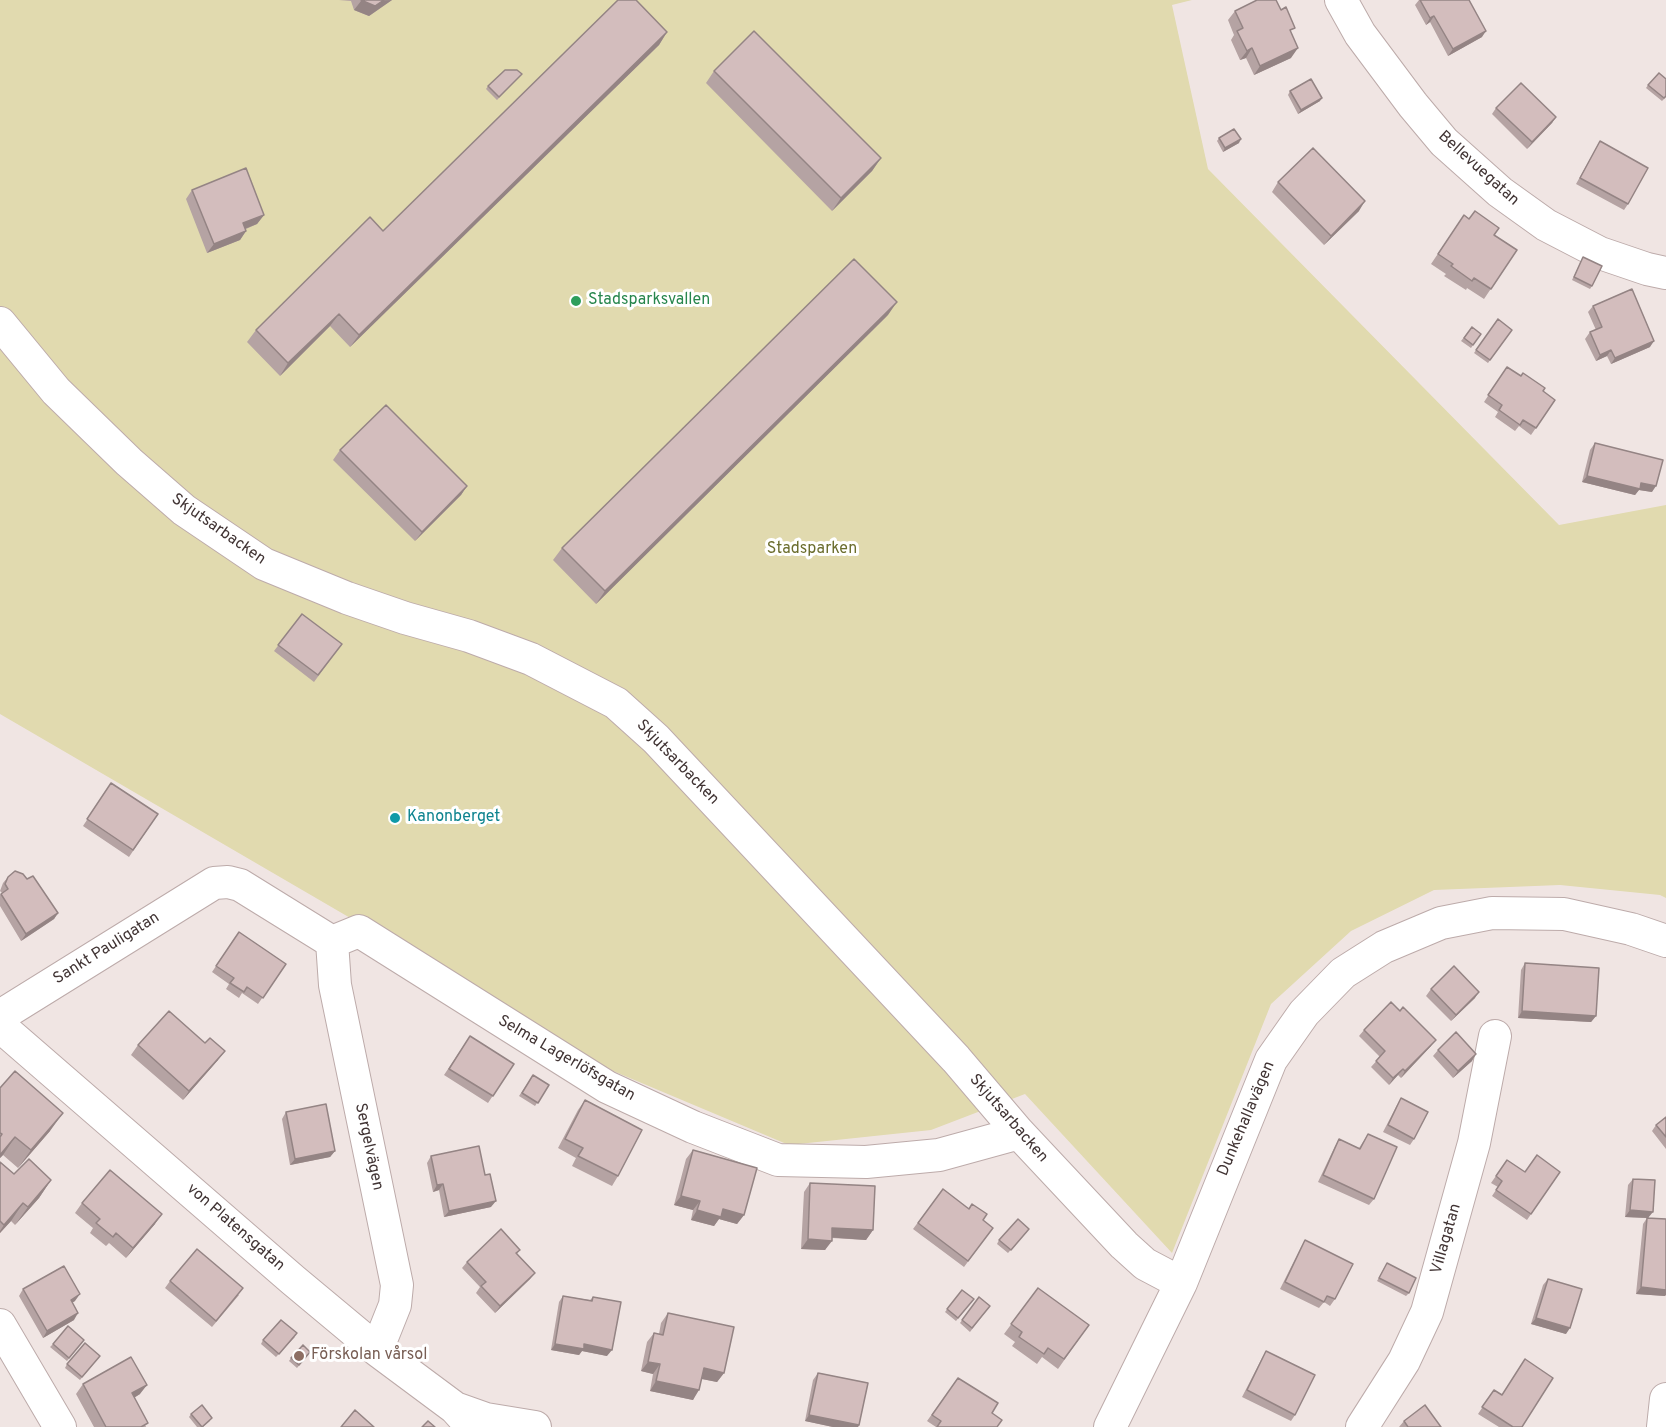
<!DOCTYPE html>
<html>
<head>
<meta charset="utf-8">
<style>
	body { margin:0 }
	canvas { display:block; background:#f0e5e3 }
</style>
</head>
<body>
<canvas width="1666" height="1427"></canvas>
<script>
const g = document.querySelector('canvas').getContext('2d');
g.lineJoin = 'round';
function paint(path, color) { g.fillStyle = color; g.fill(path, 'evenodd'); }
const poly = rows => new Path2D(rows.map(r => 'M' + r).join(''));
function stroke(path, color, width, dash) { g.strokeStyle = color; g.lineWidth = width; g.lineCap = dash ? 'butt' : 'round'; g.setLineDash(dash || []); g.stroke(path); }
function label(font, color, halo, rows, align = 'center') {
  g.font = font + ' Overpass,sans-serif'; g.lineWidth = 6; g.setLineDash([]); g.textBaseline = 'middle'; g.strokeStyle = halo; g.fillStyle = color; for (const [text, x, y, turn = 0] of rows) {
    g.save(); g.translate(x, y); g.rotate((+turn || 0) * Math.PI / 180); g.textAlign = isNaN(turn) ? turn : align; if (halo) g.strokeText(text, 0, 0); g.fillText(text, 0, 0); g.restore();
  }
}
paint(poly([
	[0,0,1192,0,1172,5,1208,169,1559,525,1666,505,1666,898,1660,895,1560,885,1434,890,1351,931,1271,1004,1172,1253,1025,1094,931,1130,789,1145,613,1071,0,714]
]), '#e1daaf');
const minor = poly([
	[1341,0,1360,34,1413,105,1444,142,1500,192,1546,225,1600,253,1647,269,1666,273],
	[0,323,56,391,129,462,184,510,264,564,347,598,405,618,469,636,531,659,616,703,656,739,956,1059,1019,1133,1124,1245,1145,1264,1181,1283],
	[332,942,359,931,607,1087,693,1127,778,1160,866,1162,939,1155,1019,1133],
	[332,942,335,985,397,1285,395,1305,377,1350],
	[0,1016,214,883,228,882,240,885,332,942],
	[0,1026,293,1280,377,1350,455,1408,472,1427],
	[0,1325,60,1427],
	[455,1408,486,1419,535,1427],
	[1110,1427,1181,1283,1271,1060,1304,1013,1343,973,1384,947,1441,923,1492,913,1564,914,1631,929,1666,941],
	[1362,1427,1404,1361,1427,1312,1474,1143,1495,1036],
	[1663,1427,1666,1399]
]);
stroke(minor, '#bdabaa', 34);
stroke(minor, '#fff', 32);
paint(poly([
	[339,0,392,0,369,16,354,10,351,1],
	[1419,0,1469,0,1482,37,1448,56,1430,22,1426,25,1415,5],
	[1235,11,1291,33,1291,58,1254,75,1246,58,1240,60,1231,40,1234,35,1228,20],
	[667,32,659,45,350,347,330,326,280,376,247,342,256,330,383,231],
	[714,71,881,158,872,171,832,211,706,83],
	[522,74,497,100,486,89,488,86],
	[1648,85,1666,97,1662,101,1646,88],
	[1290,91,1320,101,1298,114,1288,95],
	[1496,108,1556,117,1552,123,1527,149,1492,114],
	[1219,138,1239,143,1223,152,1217,141],
	[1600,141,1628,204,1624,210,1576,184],
	[1278,182,1359,211,1324,245,1272,192],
	[192,190,264,215,257,224,246,229,246,231,240,240,207,253,186,199],
	[1464,215,1517,250,1484,299,1467,288,1466,290,1444,276,1446,274,1431,264],
	[1583,257,1592,286,1590,289,1572,280],
	[1593,306,1650,347,1611,364,1607,356,1596,361,1585,339,1590,332,1596,330,1588,312],
	[888,315,596,604,553,560,562,548],
	[1498,319,1512,330,1488,363,1474,353],
	[1472,327,1481,334,1471,348,1461,341],
	[1507,367,1555,400,1531,435,1519,426,1515,431,1495,417,1498,412,1484,402],
	[1595,443,1652,492,1639,490,1635,495,1582,482,1590,450],
	[340,450,467,486,461,495,415,541,333,460],
	[302,614,342,644,314,682,274,651],
	[111,783,158,814,129,857,83,826],
	[8,877,27,879,58,913,54,919,21,941,0,906,0,895,2,893,0,891,3,883],
	[239,932,286,964,258,1004,242,993,239,998,226,989,229,984,212,972],
	[1525,963,1596,1016,1591,1022,1518,1018,1521,970],
	[1431,989,1475,998,1451,1021,1426,996],
	[1364,1030,1431,1046,1401,1078,1398,1075,1389,1085,1371,1067,1380,1057,1359,1036],
	[470,1036,514,1064,488,1103,444,1075],
	[138,1045,218,1060,183,1100,131,1055],
	[1438,1050,1472,1061,1453,1078,1433,1056],
	[533,1075,549,1085,535,1106,519,1096],
	[0,1088,50,1131,18,1168,3,1155,0,1158],
	[1401,1098,1414,1139,1410,1145,1383,1132,1397,1105],
	[585,1100,618,1176,612,1186,572,1166,576,1158,558,1148,578,1110],
	[286,1112,335,1151,330,1157,290,1165,282,1119],
	[1666,1117,1666,1149,1652,1131,1656,1125],
	[1368,1134,1374,1199,1369,1205,1318,1182,1335,1146,1339,1139,1359,1148],
	[693,1150,744,1215,737,1224,719,1219,714,1226,691,1220,693,1210,674,1205,686,1159],
	[431,1156,491,1207,444,1217,439,1190,433,1192,427,1163],
	[1507,1160,1525,1172,1560,1172,1527,1220,1492,1196,1498,1187,1491,1183],
	[0,1162,14,1174,51,1180,39,1198,15,1225,11,1221,0,1233],
	[1633,1179,1649,1218,1666,1219,1665,1296,1636,1294,1643,1224,1647,1218,1625,1217,1628,1185],
	[810,1183,873,1230,866,1240,832,1238,825,1250,801,1249,804,1192],
	[943,1189,993,1228,964,1267,913,1229],
	[82,1203,155,1224,126,1258,109,1243,106,1246,90,1233,93,1228,75,1213],
	[1027,1232,1008,1253,997,1244,999,1240],
	[1305,1240,1335,1299,1330,1306,1324,1302,1319,1308,1280,1289,1301,1247],
	[520,1250,517,1254,535,1273,530,1279,495,1313,476,1293,480,1287,462,1268,467,1262],
	[1387,1263,1409,1293,1406,1296,1377,1281],
	[1548,1279,1566,1334,1531,1324,1543,1285],
	[170,1281,239,1295,212,1327,165,1288],
	[1038,1288,1089,1325,1058,1369,1042,1357,1037,1364,1012,1346,1015,1342,1004,1334],
	[23,1289,75,1301,72,1303,74,1320,43,1338,19,1296],
	[962,1290,974,1299,956,1321,945,1312],
	[563,1296,590,1300,593,1297,607,1356,582,1351,579,1355,551,1350,559,1302],
	[979,1297,990,1306,970,1332,960,1323],
	[668,1313,724,1373,717,1382,702,1379,693,1400,650,1391,653,1374,641,1371,647,1342,654,1333,659,1334,661,1323],
	[295,1337,276,1357,261,1344,263,1340],
	[82,1343,67,1361,50,1347,53,1344],
	[1266,1351,1295,1415,1291,1421,1242,1397,1262,1358],
	[308,1355,297,1368,289,1361,291,1358],
	[100,1356,80,1380,65,1368,67,1364],
	[818,1373,859,1425,858,1427,833,1427,805,1421,813,1380],
	[958,1378,992,1413,997,1427,936,1427,927,1421],
	[83,1384,140,1394,134,1398,146,1427,94,1427,76,1394],
	[1494,1390,1522,1427,1499,1427,1478,1414],
	[191,1414,210,1421,203,1427,197,1427,189,1417],
	[1404,1421,1441,1427,1399,1427]
]), '#b5a3a3');
paint(poly([
	[392,0,369,16,354,10,361,1],
	[1434,16,1430,22,1426,25,1430,18],
	[1486,31,1482,37,1448,56,1453,49],
	[667,32,659,45,350,347,359,335],
	[1252,48,1246,58,1240,60,1247,51],
	[1298,48,1291,58,1254,75,1260,66],
	[1322,98,1320,101,1298,114,1301,110],
	[1556,117,1552,123,1527,149,1532,142],
	[1241,139,1239,143,1223,152,1225,148],
	[881,158,872,171,832,211,841,198],
	[1365,201,1359,211,1324,245,1331,236],
	[264,215,257,224,237,232,243,223],
	[246,231,240,240,207,253,214,244],
	[897,302,888,315,596,604,605,591],
	[339,314,330,326,280,376,288,363],
	[1654,341,1650,347,1611,364,1615,358],
	[1611,350,1607,356,1596,361,1600,355],
	[1587,476,1641,483,1656,486,1652,492,1639,490,1635,495,1582,482],
	[467,486,461,495,415,541,422,532],
	[58,913,54,919,21,941,26,934],
	[1479,992,1475,998,1451,1021,1456,1015],
	[1522,1011,1596,1016,1591,1022,1518,1018],
	[1436,1040,1431,1046,1401,1078,1405,1071],
	[225,1051,218,1060,183,1100,189,1091],
	[1476,1054,1472,1061,1453,1078,1458,1071],
	[1403,1069,1398,1075,1389,1085,1393,1078],
	[63,1113,50,1131,18,1168,31,1150],
	[15,1137,3,1155,0,1158,0,1155],
	[335,1151,330,1157,290,1165,295,1159],
	[51,1180,39,1198,15,1225,28,1207],
	[443,1184,439,1190,433,1192,437,1185],
	[681,1196,700,1201,693,1210,674,1205],
	[496,1201,491,1207,444,1217,449,1211],
	[23,1203,11,1221,0,1233,0,1231,4,1225],
	[723,1209,744,1215,737,1224,719,1219,714,1226,691,1220,697,1210],
	[1630,1210,1653,1212,1648,1218,1625,1217],
	[162,1214,155,1224,126,1258,133,1248],
	[832,1228,873,1230,866,1240,825,1237],
	[808,1239,832,1241,825,1250,801,1249],
	[535,1273,530,1279,495,1313,500,1306],
	[1641,1287,1666,1290,1666,1295,1665,1296,1636,1294],
	[80,1294,75,1301,66,1306,71,1300],
	[78,1313,74,1320,43,1338,47,1331],
	[1536,1318,1570,1328,1566,1334,1531,1324],
	[555,1344,584,1344,612,1350,607,1356,582,1351,579,1355,551,1350],
	[648,1362,660,1364,653,1374,641,1371],
	[704,1368,724,1373,717,1382,697,1378],
	[656,1381,699,1390,693,1400,650,1391],
	[147,1385,140,1394,125,1403,132,1393],
	[809,1415,859,1425,858,1427,833,1427,805,1421]
]), '#948484');
const building = poly([
	[361,0,384,0,375,6,361,0],
	[618,0,636,0,667,32,359,335,339,314,288,363,256,330,370,217,383,231,618,0],
	[1257,0,1276,0,1281,10,1286,7,1295,28,1290,30,1298,48,1260,66,1252,48,1247,51,1237,31,1243,28,1235,11,1257,0],
	[1420,0,1469,0,1486,31,1453,49,1434,16,1430,18,1420,0],
	[754,31,881,158,841,198,714,71,754,31],
	[505,70,517,70,522,74,499,97,488,86,505,70],
	[1659,73,1666,79,1666,96,1664,98,1648,85,1659,73],
	[1311,79,1322,98,1301,110,1290,91,1311,79],
	[1521,83,1556,117,1532,142,1496,108,1521,83],
	[1234,129,1241,139,1225,148,1219,138,1234,129],
	[1600,141,1648,168,1628,204,1580,178,1600,141],
	[1313,148,1365,201,1331,236,1278,182,1313,148],
	[246,168,264,215,243,223,246,231,214,244,192,190,246,168],
	[1475,211,1499,228,1494,235,1517,250,1491,289,1474,278,1472,281,1451,266,1453,264,1438,254,1464,215,1469,219,1475,211],
	[1583,257,1602,266,1592,286,1574,277,1583,257],
	[854,259,897,302,605,591,562,548,854,259],
	[1632,289,1654,341,1615,358,1611,350,1600,355,1590,332,1602,327,1593,306,1632,289],
	[1498,319,1512,330,1490,360,1476,350,1498,319],
	[1472,327,1481,334,1473,345,1464,338,1472,327],
	[1507,367,1521,376,1523,373,1545,388,1543,391,1555,400,1536,428,1523,420,1520,425,1499,410,1502,405,1488,395,1507,367],
	[386,405,467,486,422,532,340,450,386,405],
	[1595,443,1663,460,1656,486,1641,483,1640,489,1587,476,1595,443],
	[302,614,342,644,318,675,278,645,302,614],
	[111,783,158,814,133,850,87,819,111,783],
	[15,871,23,874,27,879,33,876,58,913,26,934,1,894,8,889,5,884,8,877,15,871],
	[239,932,286,964,263,998,247,987,244,992,230,983,234,978,216,966,239,932],
	[1525,963,1599,968,1596,1016,1522,1011,1525,963],
	[1454,966,1479,992,1456,1015,1431,989,1454,966],
	[1391,1002,1400,1011,1403,1007,1436,1040,1405,1071,1403,1069,1393,1078,1376,1061,1385,1051,1364,1030,1391,1002],
	[169,1011,205,1043,210,1038,225,1051,189,1091,138,1045,169,1011],
	[1456,1032,1476,1054,1458,1071,1438,1050,1456,1032],
	[470,1036,514,1064,493,1096,449,1069,470,1036],
	[15,1071,63,1113,31,1150,15,1137,0,1155,0,1137,2,1134,0,1133,0,1088,15,1071],
	[533,1075,549,1085,538,1103,522,1093,533,1075],
	[1401,1098,1428,1112,1414,1139,1388,1125,1401,1098],
	[585,1100,642,1130,618,1176,578,1156,583,1148,565,1139,585,1100],
	[326,1104,335,1151,295,1159,286,1112,326,1104],
	[1666,1117,1666,1137,1656,1125,1666,1117],
	[1368,1134,1397,1147,1374,1199,1323,1175,1339,1139,1360,1149,1368,1134],
	[479,1146,485,1175,490,1174,496,1201,449,1211,443,1184,437,1185,431,1156,479,1146],
	[693,1150,757,1168,744,1215,723,1209,721,1217,697,1210,700,1201,681,1196,693,1150],
	[1537,1155,1560,1172,1531,1214,1496,1190,1502,1181,1496,1176,1507,1160,1525,1172,1537,1155],
	[29,1159,51,1180,28,1207,23,1203,4,1225,0,1221,0,1162,14,1174,29,1159],
	[110,1170,162,1214,133,1248,116,1233,113,1237,96,1223,100,1219,82,1203,110,1170],
	[1633,1179,1655,1180,1653,1212,1630,1210,1633,1179],
	[810,1183,875,1186,873,1230,832,1228,832,1241,808,1239,810,1183],
	[943,1189,969,1209,972,1204,987,1214,983,1220,993,1228,968,1261,918,1223,943,1189],
	[1647,1218,1666,1219,1666,1290,1641,1287,1647,1218],
	[1018,1219,1029,1229,1011,1250,999,1240,1018,1219],
	[501,1229,520,1250,516,1253,535,1273,500,1306,481,1286,486,1282,467,1262,501,1229],
	[1305,1240,1353,1264,1335,1299,1327,1296,1324,1302,1285,1282,1305,1240],
	[197,1249,243,1288,216,1321,170,1281,197,1249],
	[1387,1263,1416,1278,1409,1293,1379,1278,1387,1263],
	[64,1266,80,1294,71,1300,78,1313,47,1331,23,1289,64,1266],
	[1548,1279,1582,1289,1570,1328,1536,1318,1548,1279],
	[1038,1288,1089,1325,1064,1359,1048,1348,1044,1354,1019,1337,1022,1332,1011,1324,1038,1288],
	[962,1290,974,1299,958,1318,947,1309,962,1290],
	[563,1296,592,1301,593,1297,621,1302,612,1350,584,1344,584,1349,555,1344,563,1296],
	[979,1297,990,1306,972,1328,962,1320,979,1297],
	[668,1313,734,1327,724,1373,704,1368,699,1390,656,1381,660,1364,648,1362,654,1333,663,1335,668,1313],
	[281,1320,297,1333,279,1354,263,1340,281,1320],
	[68,1326,84,1340,69,1358,53,1344,68,1326],
	[85,1343,100,1356,82,1377,67,1364,85,1343],
	[303,1345,310,1352,299,1365,291,1358,303,1345],
	[1266,1351,1315,1375,1295,1415,1247,1390,1266,1351],
	[131,1357,147,1385,132,1393,148,1423,141,1427,106,1427,83,1384,131,1357],
	[1525,1359,1553,1378,1522,1427,1513,1427,1482,1407,1494,1390,1502,1395,1525,1359],
	[818,1373,868,1383,859,1425,809,1415,818,1373],
	[958,1378,998,1403,992,1413,1002,1420,997,1427,937,1427,941,1421,932,1415,958,1378],
	[202,1405,212,1418,202,1427,191,1414,202,1405],
	[1425,1405,1441,1427,1408,1427,1404,1421,1425,1405],
	[355,1410,374,1427,341,1427,355,1410],
	[428,1421,435,1427,422,1427,428,1421]
]);
paint(building, '#d3bdbd');
stroke(building, '#948484', 1.5);
for (const [x, y, r, color] of [
	[576,301,6,"#2e9e5b"],
	[395,818,6,"#0f9aa8"],
	[299,1356,6,"#8d6e63"]
]) { const dot = new Path2D(); dot.arc(x, y, r, 0, 2 * Math.PI); g.fillStyle = color; g.fill(dot); stroke(dot, '#fff', 2); }
label('16px', '#413434', '#fff', [
	["Bellevuegatan",1478,169,42],
	["Skjutsarbacken",218,530,35],
	["Skjutsarbacken",677,763,46],
	["Sankt Pauligatan",107,949,-32],
	["Selma Lagerlöfsgatan",566,1059,30],
	["Skjutsarbacken",1008,1119,49],
	["Dunkehallavägen",1247,1119,-67],
	["Sergelvägen",368,1147,78],
	["von Platensgatan",235,1228,41],
	["Villagatan",1447,1239,-74]
]);
label('16px', '#27864d', '#fff', [
	["Stadsparksvallen",588,301]
], 'left');
label('16px', '#6b6d2d', '#fff', [
	["Stadsparken",812,550]
]);
label('16px', '#0d838f', '#fff', [
	["Kanonberget",407,818]
], 'left');
label('16px', '#785e54', '#fff', [
	["Förskolan vårsol",311,1356]
], 'left');
</script>
</body>
</html>
